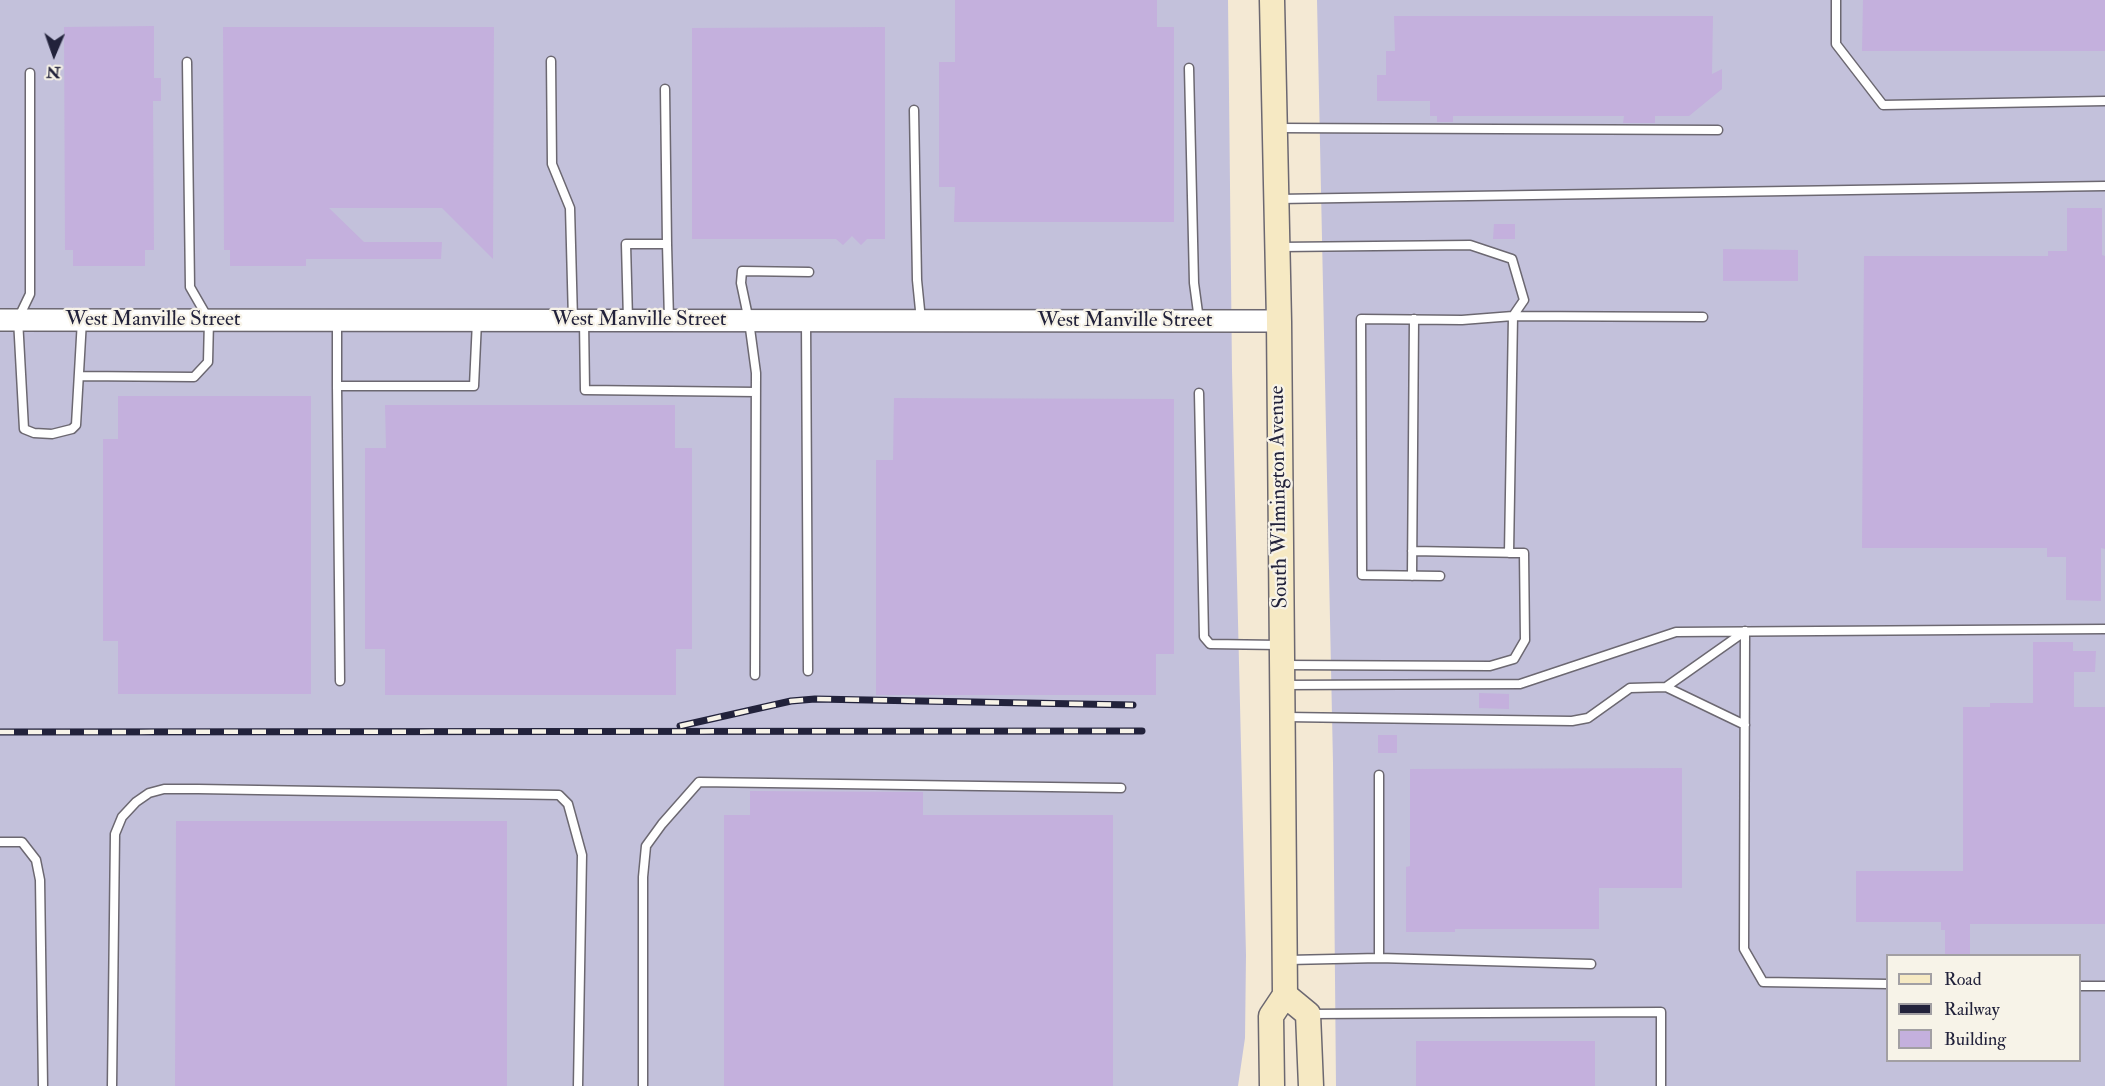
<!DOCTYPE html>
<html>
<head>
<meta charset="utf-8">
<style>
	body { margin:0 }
	#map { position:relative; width:2105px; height:1086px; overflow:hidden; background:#f4e9d4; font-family:"IM FELL Double Pica",serif }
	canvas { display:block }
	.legend { position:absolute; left:1886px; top:954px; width:195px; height:108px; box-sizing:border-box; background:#f7f3e8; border:2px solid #a29fa3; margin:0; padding:8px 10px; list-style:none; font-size:18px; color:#22223b }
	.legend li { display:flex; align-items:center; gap:12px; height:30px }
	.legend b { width:30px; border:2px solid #a29fa3 }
	.north { position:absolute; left:24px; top:24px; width:60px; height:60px; -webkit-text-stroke:4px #f7f3e8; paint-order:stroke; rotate:182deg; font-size:16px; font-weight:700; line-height:24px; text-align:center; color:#22223b }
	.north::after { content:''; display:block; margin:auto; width:21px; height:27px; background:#22223b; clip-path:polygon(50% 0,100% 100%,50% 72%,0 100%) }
</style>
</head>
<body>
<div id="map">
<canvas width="2105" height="1086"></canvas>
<ul class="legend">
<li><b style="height:8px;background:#f6e9c3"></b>Road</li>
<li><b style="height:8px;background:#22223b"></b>Railway</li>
<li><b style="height:16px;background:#c4b0dd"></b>Building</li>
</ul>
<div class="north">N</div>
</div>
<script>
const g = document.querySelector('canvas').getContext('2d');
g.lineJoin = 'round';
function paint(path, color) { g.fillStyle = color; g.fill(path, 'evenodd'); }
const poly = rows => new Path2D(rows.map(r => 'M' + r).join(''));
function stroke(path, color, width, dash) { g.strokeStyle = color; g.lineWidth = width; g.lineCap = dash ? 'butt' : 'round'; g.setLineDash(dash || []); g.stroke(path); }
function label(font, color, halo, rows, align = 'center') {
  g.font = font + ' "IM FELL Double Pica",serif'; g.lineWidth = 4.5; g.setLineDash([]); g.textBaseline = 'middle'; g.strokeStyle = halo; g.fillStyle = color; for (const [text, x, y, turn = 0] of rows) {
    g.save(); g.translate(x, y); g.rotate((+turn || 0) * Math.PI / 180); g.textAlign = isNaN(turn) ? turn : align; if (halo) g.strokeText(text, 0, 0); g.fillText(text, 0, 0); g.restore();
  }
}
paint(poly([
	[0,0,1228,0,1232,371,1246,955,1245,1038,1238,1086,0,1086],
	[1317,0,2105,0,2105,1086,1336,1086,1333,763],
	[1888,956,2080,956,2080,1060,1888,1060]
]), '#c3c1db');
paint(poly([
	[955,0,1157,0,1157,27,1174,27,1174,222,954,222,955,187,939,187,939,62,955,62],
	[1863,0,2105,0,2105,51,1862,51],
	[1394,16,1713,16,1712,74,1722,69,1722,89,1689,116,1655,116,1655,123,1623,123,1624,116,1453,116,1453,122,1437,122,1437,116,1430,116,1430,101,1377,101,1377,75,1386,75,1386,51,1395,51],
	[154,26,154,78,161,78,161,101,153,101,154,250,145,250,145,266,73,266,73,250,65,250,64,27],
	[223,27,494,27,493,259,442,208,329,208,364,242,442,242,441,259,306,259,306,266,230,266,230,250,224,250],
	[885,27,885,239,867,239,861,245,852,236,843,245,836,239,692,239,692,28],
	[2067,208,2102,208,2102,255,2105,256,2105,549,2101,548,2101,601,2066,600,2066,557,2047,557,2047,548,1862,548,1864,256,2048,256,2048,251,2067,251],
	[1494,224,1515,224,1515,239,1493,239],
	[1723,249,1798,250,1798,281,1723,281],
	[118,396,311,396,311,694,118,694,118,641,103,641,103,439,118,439],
	[894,398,1174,399,1174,654,1156,654,1156,695,876,695,876,460,893,460],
	[385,405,675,405,675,448,692,448,692,649,676,649,676,695,385,695,385,649,365,649,365,448,386,448],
	[2033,642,2073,642,2073,651,2096,651,2095,672,2074,672,2074,707,2105,707,2105,924,1970,924,1970,956,1945,956,1945,930,1941,930,1941,922,1856,922,1856,871,1963,871,1963,707,1990,707,1990,703,2033,703],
	[1479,693,1509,694,1509,709,1479,708],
	[1378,735,1397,735,1397,753,1378,753],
	[1682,768,1682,888,1599,888,1599,929,1455,929,1455,932,1406,932,1406,867,1410,866,1410,769],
	[750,791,923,792,923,815,1113,815,1113,1086,724,1086,724,815,750,815],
	[176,821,507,821,507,1086,175,1086],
	[1416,1041,1595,1041,1595,1086,1416,1086]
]), '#c4b0dd');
const service = poly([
	[1836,0,1836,44,1883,105,2105,101],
	[551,61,552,164,570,208,573,320],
	[1189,68,1194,283,1199,320],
	[30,73,30,294,18,319,24,429,34,433,52,434,72,429,76,425,82,320],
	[665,89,667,244],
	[914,110,917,280,921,320],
	[1278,128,1718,130],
	[1278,199,2105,186],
	[1280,247,1470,245,1512,259,1524,300,1513,316,1509,553],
	[628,320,626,244,667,244,669,320],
	[584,321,585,390,756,392],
	[806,321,808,671],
	[337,322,337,386,474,386,477,321],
	[79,376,194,377,208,362,209,320,190,287,187,62],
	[337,386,340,681],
	[1199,393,1204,637,1210,644,1280,645],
	[1412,576,1414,319],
	[1440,576,1362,575,1361,319,1462,320,1513,316,1703,317],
	[1745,631,1744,949,1763,982,1888,984],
	[1284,665,1490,666,1514,659,1525,640,1524,553,1412,551],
	[755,675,756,373,749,321,741,283,742,271,809,272],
	[1283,685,1520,684,1676,632,2105,629],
	[1666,687,1744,632],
	[1286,717,1572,721,1588,718,1630,688,1666,687,1745,725],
	[1379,775,1379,958],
	[0,842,22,842,36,860,40,880,43,1086],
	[1288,960,1379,958,1591,964],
	[2080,986,2105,986],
	[1309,1014,1661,1012,1661,1086],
	[112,1086,115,834,122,817,136,802,149,793,164,789,198,789,559,795,568,804,582,855,578,1086],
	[643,1086,643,877,646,846,662,824,699,782,1121,788]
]);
const tertiary = poly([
	[0,320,1279,321]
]);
const secondary = poly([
	[1285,995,1308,1014,1311,1086],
	[1272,1086,1271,1016,1285,995,1279,321,1272,0]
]);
stroke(service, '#6c6871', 11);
stroke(tertiary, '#6c6871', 24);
stroke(secondary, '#6c6871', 27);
stroke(service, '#fff', 8);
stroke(tertiary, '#fff', 21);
stroke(secondary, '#f6e9c3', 24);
const rail = poly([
	[680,726,791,701,815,699,1133,705],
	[0,732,1142,731]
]);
stroke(rail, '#22223b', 7);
stroke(rail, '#f7f3e8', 4.5, [14]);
label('21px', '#22223b', '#f7f3e8', [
	["West Manville Street",153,320],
	["West Manville Street",639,320],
	["West Manville Street",1125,321],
	["South Wilmington Avenue",1280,497,-91]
]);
</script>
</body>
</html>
